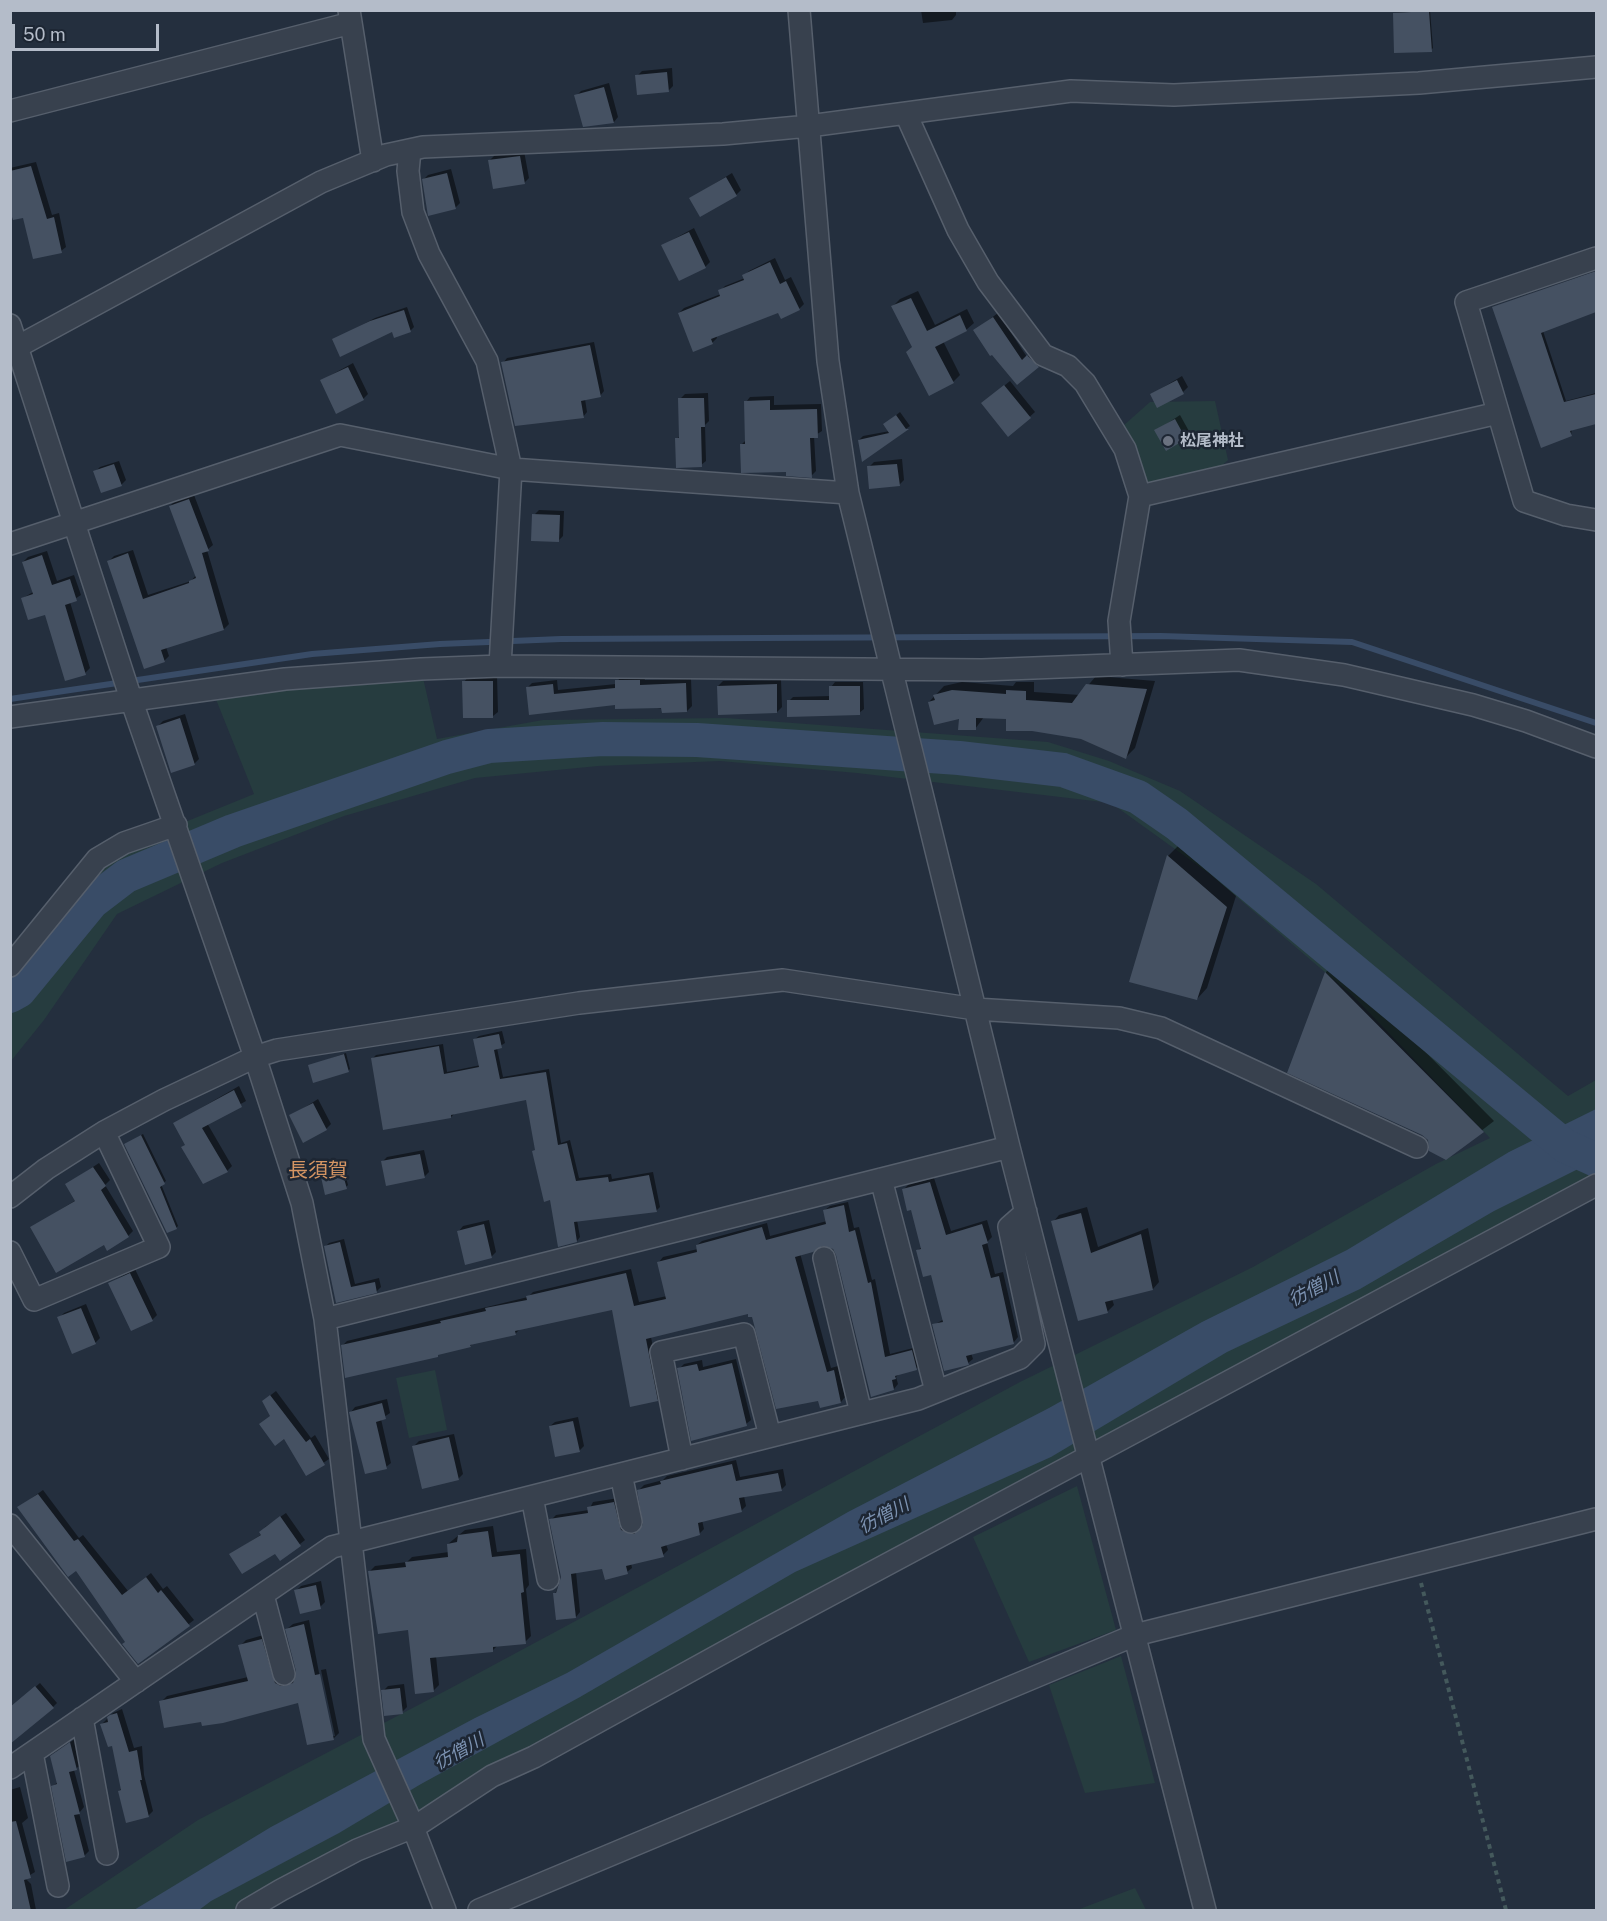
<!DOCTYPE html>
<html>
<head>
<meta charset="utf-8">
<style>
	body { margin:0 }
	#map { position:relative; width:1607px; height:1921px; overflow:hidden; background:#242f3e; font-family:"Public Sans",sans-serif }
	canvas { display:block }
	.frame { position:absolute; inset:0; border:12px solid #b4bcc9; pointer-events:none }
	.scale { position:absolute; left:12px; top:24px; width:147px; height:27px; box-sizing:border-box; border:3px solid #b4bcc9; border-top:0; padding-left:8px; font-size:18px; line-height:21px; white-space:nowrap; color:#b4bcc9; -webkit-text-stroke:4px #1d2633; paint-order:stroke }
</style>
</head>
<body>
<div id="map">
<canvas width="1607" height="1921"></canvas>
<div class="frame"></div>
<div class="scale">50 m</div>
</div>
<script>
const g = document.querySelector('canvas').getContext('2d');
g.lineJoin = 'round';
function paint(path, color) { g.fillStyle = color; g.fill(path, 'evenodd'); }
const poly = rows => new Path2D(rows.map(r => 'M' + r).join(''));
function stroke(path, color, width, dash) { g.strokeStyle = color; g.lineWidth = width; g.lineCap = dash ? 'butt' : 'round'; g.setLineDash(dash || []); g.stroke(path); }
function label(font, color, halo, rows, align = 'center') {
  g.font = font + ' "Public Sans","Noto Sans JP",sans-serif'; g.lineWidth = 5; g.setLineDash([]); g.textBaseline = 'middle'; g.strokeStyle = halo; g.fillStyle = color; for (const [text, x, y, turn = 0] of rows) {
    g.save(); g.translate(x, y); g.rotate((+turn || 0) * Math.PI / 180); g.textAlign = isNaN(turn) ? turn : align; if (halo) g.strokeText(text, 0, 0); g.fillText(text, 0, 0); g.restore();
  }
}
paint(poly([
	[1215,401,1228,460,1206,481,1140,496,1115,433,1150,402],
	[421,669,437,739,543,720,726,718,1048,742,1109,761,1180,791,1316,884,1568,1096,1596,1080,1596,1185,529,1759,343,1848,243,1910,64,1910,198,1820,449,1689,1020,1382,1253,1267,1436,1164,1490,1138,1353,996,1211,875,1111,803,857,773,720,761,598,766,475,778,344,816,222,863,117,914,44,1020,11,1061,11,966,104,855,254,794,213,692],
	[435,1370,447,1430,409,1438,396,1378],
	[1077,1486,1116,1630,1029,1662,973,1537],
	[1121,1656,1155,1783,1085,1793,1049,1685],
	[1135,1888,1146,1910,1077,1910]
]), '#263c3f');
paint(poly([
	[1596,1109,1596,1160,1494,1211,1360,1289,1227,1352,1051,1457,795,1572,580,1697,421,1784,339,1833,211,1901,199,1910,134,1910,271,1827,475,1718,567,1673,848,1512,1049,1408,1202,1322,1347,1250,1509,1152]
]), '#394c67');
paint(poly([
	[921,10,956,10,956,15,952,20,923,23],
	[1430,10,1433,48,1431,50,1394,13],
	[672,68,673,86,668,91,637,76,642,71],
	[609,83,618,117,614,122,584,126,576,96,581,91],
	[524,151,529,178,524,183,490,160,495,155],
	[36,162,52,215,59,213,66,247,61,251,24,216,10,208,10,168],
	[451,169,460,203,455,208,423,180,428,175],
	[732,173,741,190,736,195,691,198],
	[694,228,710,262,705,267,663,245],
	[775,258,785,280,791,277,804,304,799,309,779,311,716,335,717,338,712,343,679,313,684,308,721,294,720,291,725,286,745,278,744,276,749,271],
	[1596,271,1596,310,1543,331,1566,401,1596,393,1596,423,1572,429,1571,435,1494,307],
	[918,291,935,325,967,309,974,323,966,330,943,341,960,375,953,382,893,306,900,299],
	[407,307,414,327,411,330,395,336,393,330,334,340,375,318],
	[998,313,1027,357,1033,352,1042,361,1018,383,975,330],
	[594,342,604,391,600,396,585,399,587,412,583,417,503,363,507,358],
	[353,363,368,394,363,399,322,380],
	[1182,376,1188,387,1183,392,1152,394],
	[1010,381,1035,412,1009,435,988,399],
	[708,393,709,421,705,425,706,461,701,465,677,439,681,435,680,399,685,394],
	[774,396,774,405,821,404,822,431,814,436,816,471,811,476,787,470,741,445,747,439,746,402,750,397],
	[900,412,910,426,863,459,859,440,863,436,890,431,889,421],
	[1180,415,1190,433,1167,449,1156,431],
	[902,459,904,480,899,485,869,467,874,462],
	[119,461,126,480,121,485,95,472,100,467],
	[194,495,213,545,207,550,229,624,224,629,166,647,169,656,164,661,109,561,114,556,133,550,148,595,191,581,196,575,170,506,175,501],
	[539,510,564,511,563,536,558,541,534,515],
	[47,551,57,581,74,575,81,595,70,602,90,668,85,673,46,613,23,598,33,592,23,562,28,557],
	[497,676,498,712,493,716,464,682,468,677],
	[621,676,644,676,645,680,691,679,692,706,687,711,617,704,530,713,527,688,532,683,557,680,558,690,616,684],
	[1096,676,1155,681,1135,748,1126,757,1081,737,1007,718,984,717,975,729,960,717,929,702,944,686,962,682,1013,686,1016,682,1034,682,1034,692,1080,695],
	[781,680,782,707,777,712,718,686,723,681],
	[835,682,863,682,864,709,859,713,789,701,793,697,831,696,831,687],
	[185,714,199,759,194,764,158,726,163,721],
	[1178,846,1236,896,1207,988,1197,999,1168,856],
	[1336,962,1494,1121,1446,1158,1423,1134,1289,1072,1326,972],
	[502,1031,505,1043,497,1048,503,1077,549,1069,561,1143,570,1140,579,1178,611,1174,612,1179,653,1172,660,1207,656,1211,577,1220,580,1237,577,1241,552,1198,536,1149,527,1098,454,1114,451,1117,373,1058,376,1055,443,1044,447,1072,481,1065,475,1039,479,1036],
	[346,1053,350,1069,348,1071,309,1066],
	[239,1086,246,1101,207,1123,232,1166,227,1171,186,1145,175,1123],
	[318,1099,331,1124,326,1129,291,1116],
	[143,1134,166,1181,161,1184,178,1226,176,1228,126,1144],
	[424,1150,429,1172,424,1177,382,1162,387,1157],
	[99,1163,110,1180,105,1185,133,1231,128,1236,104,1243,32,1227,76,1200,67,1184],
	[344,1170,348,1185,346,1187,322,1177],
	[934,1178,951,1231,987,1220,992,1237,987,1242,995,1274,1003,1272,1018,1337,1014,1342,971,1353,973,1359,968,1363,934,1325,944,1319,933,1273,918,1250,922,1247,912,1208,904,1189,909,1184],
	[848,1202,854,1228,859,1227,872,1280,875,1279,890,1354,917,1347,921,1364,917,1368,900,1373,896,1377,898,1384,894,1389,838,1254,827,1244,800,1253,831,1368,838,1366,845,1397,841,1402,821,1406,819,1399,749,1312,651,1337,662,1395,657,1400,614,1308,520,1329,515,1334,474,1342,470,1346,342,1346,347,1341,528,1297,533,1292,631,1269,639,1302,667,1296,659,1262,663,1257,698,1249,697,1245,702,1241,767,1223,770,1236,827,1221,825,1210,830,1206],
	[1087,1207,1098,1247,1148,1228,1159,1282,1153,1289,1112,1299,1114,1305,1107,1312,1053,1222,1059,1215],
	[489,1220,496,1252,491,1257,459,1231,463,1226],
	[344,1239,355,1284,379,1278,381,1287,377,1291,337,1301,325,1247,329,1243],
	[135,1269,157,1315,152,1320,110,1283],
	[86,1304,100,1338,95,1343,59,1318,64,1313],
	[736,1359,751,1420,746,1424,679,1369,684,1364,702,1360,703,1367],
	[276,1391,311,1438,315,1435,329,1459,307,1474,263,1401],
	[387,1399,390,1413,381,1419,391,1463,386,1467,351,1412,355,1407],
	[578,1417,584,1446,579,1451,550,1426,555,1422],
	[454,1434,463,1474,458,1479,414,1446,419,1441],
	[736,1460,740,1477,783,1469,786,1485,781,1490,744,1496,746,1506,741,1511,702,1520,704,1529,699,1534,666,1544,668,1550,663,1555,631,1563,632,1568,627,1572,604,1568,576,1572,580,1612,576,1617,555,1594,562,1577,551,1520,556,1515,589,1510,593,1502,619,1498,626,1525,639,1530,645,1525,639,1490,644,1485,663,1480,667,1476],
	[43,1490,79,1538,83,1535,128,1591,151,1573,163,1589,167,1586,194,1620,139,1662,76,1569,19,1507],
	[286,1513,305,1540,300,1544,280,1559,275,1552,231,1554,262,1534,265,1527],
	[493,1526,497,1552,526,1549,529,1585,526,1589,531,1636,525,1642,498,1645,493,1650,436,1656,439,1685,433,1691,409,1628,370,1571,375,1566,407,1562,412,1557,449,1552,448,1544,465,1530],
	[321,1581,325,1602,320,1607,296,1591,301,1586],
	[309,1620,331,1736,335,1736,321,1670,326,1669,339,1733,333,1739,299,1702,203,1720,161,1702,167,1696,248,1677,240,1646,246,1640,267,1634,286,1681,295,1681,298,1671,287,1629,293,1624],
	[40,1683,57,1703,53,1707,19,1701],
	[404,1684,407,1707,402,1712,383,1691,388,1686],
	[122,1709,134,1748,142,1746,144,1775,153,1811,148,1816,119,1791,122,1788,114,1745,102,1724,113,1713],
	[75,1739,82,1764,74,1770,84,1807,79,1813,89,1851,84,1856,53,1786,58,1782,56,1752],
	[20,1787,28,1818,22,1823,35,1872,25,1878,31,1884,36,1910,14,1910,10,1893,10,1790]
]), '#0007');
stroke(poly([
	[10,699,312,654,440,644,561,639,1161,636,1352,642,1596,723]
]), '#394c67', 6);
stroke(poly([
	[10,996,19,991,92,902,126,876,233,831,447,757,489,746,603,739,697,740,959,758,1063,770,1138,797,1177,824,1565,1146,1596,1160]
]), '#394c67', 34);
paint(poly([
	[1429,11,1432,52,1394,53,1393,13],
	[667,72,669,92,637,95,635,75],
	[604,87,614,123,583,127,574,95],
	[520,156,525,184,493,189,488,160],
	[31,166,47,219,54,217,62,253,33,259,23,218,13,220,10,211,10,171],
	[447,173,456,209,428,216,422,179],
	[726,177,737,196,700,217,689,198],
	[689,232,706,268,679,281,661,245],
	[770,262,780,284,786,281,800,310,781,319,778,313,711,339,713,344,693,352,678,313,720,296,718,290,744,280,742,275],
	[1596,271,1596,312,1541,333,1564,402,1596,394,1596,424,1570,431,1572,436,1541,448,1492,307],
	[911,298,927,331,960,315,967,331,935,347,954,383,929,396,906,352,912,347,891,306],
	[404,310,411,332,394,338,392,332,340,357,332,339,370,321],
	[993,317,1022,360,1027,355,1039,367,1017,385,992,355,990,356,973,330],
	[590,345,601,397,581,401,584,418,515,426,501,362],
	[348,367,364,400,336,414,320,380],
	[1177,380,1184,394,1157,408,1150,394],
	[1004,385,1031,418,1008,437,981,403],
	[678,398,704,398,705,427,701,427,702,467,676,468,675,438,679,438],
	[770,400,770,410,817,409,818,438,810,438,812,478,786,476,786,472,741,473,740,444,745,444,744,401],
	[896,415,906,429,909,429,862,462,858,440,889,433,883,424],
	[1175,419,1186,439,1166,451,1154,430],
	[114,464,122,486,101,493,93,471],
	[897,464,900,486,869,489,867,466],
	[189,499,209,551,202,553,224,630,161,650,165,662,144,669,107,561,128,553,143,599,189,583,189,581,196,578,169,506],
	[532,514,560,515,559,542,531,541],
	[42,555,52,585,70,579,77,601,65,605,86,675,65,681,45,615,28,620,21,598,33,594,22,562],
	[615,680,640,680,640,685,686,683,687,712,662,713,661,708,615,709,615,705,529,715,526,687,553,684,554,694,615,688],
	[462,681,493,681,493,718,463,718],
	[777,684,777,713,718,715,717,686],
	[1086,684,1147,689,1126,759,1081,739,1032,731,1006,731,1006,719,976,718,976,730,958,730,959,719,934,725,928,702,935,700,933,695,952,690,1006,694,1006,690,1026,691,1026,700,1072,703],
	[829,686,860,686,860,715,787,717,787,700,829,700],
	[180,718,195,765,171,773,156,726],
	[1167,855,1227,907,1197,1000,1129,982],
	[1325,972,1484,1132,1446,1160,1429,1151,1428,1140,1422,1135,1287,1073],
	[499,1034,502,1048,494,1050,500,1079,546,1072,558,1145,567,1143,576,1181,608,1177,609,1182,649,1175,657,1212,574,1222,577,1242,558,1247,550,1200,544,1202,532,1151,535,1150,526,1100,451,1115,451,1118,383,1130,371,1058,439,1046,444,1074,479,1067,473,1039],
	[344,1054,349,1072,313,1083,308,1065],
	[234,1090,242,1107,202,1128,228,1172,203,1184,181,1147,185,1145,173,1123],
	[313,1103,327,1130,303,1143,289,1115],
	[141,1135,165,1184,160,1187,177,1229,167,1233,124,1144],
	[420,1154,425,1178,386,1186,381,1161],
	[93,1167,106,1186,101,1190,129,1237,107,1251,104,1245,56,1273,30,1227,75,1201,65,1184],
	[342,1171,347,1189,325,1195,321,1177],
	[930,1182,946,1235,982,1224,988,1243,982,1245,991,1278,999,1276,1014,1344,966,1356,969,1365,944,1371,932,1324,943,1322,931,1275,923,1277,916,1250,921,1249,911,1210,907,1211,902,1189],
	[844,1205,849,1232,855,1230,868,1283,871,1282,885,1357,912,1350,917,1370,895,1376,896,1379,892,1380,894,1390,871,1397,836,1255,833,1249,822,1246,813,1252,795,1257,827,1372,834,1370,841,1403,820,1408,818,1401,776,1409,752,1317,748,1317,748,1314,646,1339,658,1401,630,1407,612,1310,515,1331,516,1335,470,1345,471,1347,438,1355,438,1357,345,1378,341,1345,441,1323,440,1321,486,1311,485,1308,527,1300,526,1296,626,1273,634,1306,666,1299,657,1262,697,1252,696,1245,762,1227,766,1240,826,1224,823,1210],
	[1081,1213,1091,1253,1141,1234,1153,1290,1105,1302,1108,1313,1078,1321,1051,1221],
	[484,1224,492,1258,465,1265,457,1231],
	[340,1242,351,1287,375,1282,377,1293,336,1303,324,1246],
	[130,1273,153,1321,131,1331,108,1283],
	[81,1308,96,1344,72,1354,57,1317],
	[732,1363,747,1426,691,1441,677,1368,697,1364,699,1371],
	[270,1395,306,1442,310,1439,325,1465,306,1476,284,1439,275,1446,259,1424,270,1416,262,1401],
	[382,1403,386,1419,376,1422,387,1469,365,1474,349,1412],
	[573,1421,580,1452,555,1457,549,1426],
	[449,1437,459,1480,422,1489,412,1446],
	[732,1464,736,1481,778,1473,782,1491,739,1498,742,1512,698,1523,700,1535,661,1547,664,1557,626,1566,628,1574,605,1580,602,1569,571,1574,576,1618,556,1620,553,1593,556,1593,561,1577,549,1519,588,1513,587,1507,614,1502,621,1530,634,1534,643,1525,637,1490,661,1484,660,1481],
	[38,1494,74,1541,78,1539,122,1595,146,1577,158,1593,161,1590,190,1626,138,1664,122,1644,125,1642,76,1571,68,1577,17,1507],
	[280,1516,301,1546,280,1561,275,1554,242,1574,229,1554,261,1535,259,1532],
	[488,1531,492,1557,520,1554,524,1592,521,1593,526,1644,493,1647,493,1652,430,1658,434,1692,415,1694,408,1630,378,1634,368,1571,406,1567,405,1562,448,1557,447,1544,457,1542,458,1535],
	[316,1585,321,1609,300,1614,294,1590],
	[304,1624,315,1675,320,1674,334,1740,307,1745,298,1703,223,1723,202,1726,201,1722,164,1728,159,1701,248,1681,238,1645,262,1639,275,1683,281,1686,293,1683,296,1671,285,1629],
	[35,1686,54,1708,10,1744,10,1707],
	[400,1688,403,1714,384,1716,381,1690],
	[117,1713,129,1752,137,1750,142,1780,140,1780,149,1817,126,1823,118,1791,121,1790,112,1746,108,1747,100,1724,108,1722,107,1717,110,1715],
	[70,1742,77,1770,69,1772,80,1814,74,1815,85,1857,66,1862,51,1786,57,1784,50,1756],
	[16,1821,31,1878,24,1880,31,1911,13,1911,10,1901,10,1822]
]), '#455162');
const minor = poly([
	[349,10,373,161],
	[799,10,828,361,848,493,1009,1147,1205,1910],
	[10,111,351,23],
	[906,114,958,230,988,282,1043,355,1068,366,1085,383,1125,449,1140,496,1119,621,1122,665],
	[410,150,408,171,413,212,429,254,487,361,511,469,500,666],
	[1596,258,1466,302,1524,501,1566,515,1596,520],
	[10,325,131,699,255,1057,302,1203,325,1319,374,1739,409,1817,445,1910],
	[17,347,321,182,386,155,423,147,723,134,809,126,1071,91,1174,95,1419,83,1596,67],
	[1140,496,1498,413],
	[10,544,340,435,511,469,848,493],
	[10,717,285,679,421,669,500,666,982,670,1239,660,1344,675,1473,705,1526,721,1596,747],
	[10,966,97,859,124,843,176,825],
	[881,1179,936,1391],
	[10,1197,46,1169,104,1132,164,1100,255,1057,277,1050,579,1003,783,980,975,1009,1119,1018,1161,1028,1417,1147],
	[10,1252,34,1300,159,1247,104,1132],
	[824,1258,861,1413],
	[325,1319,1009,1147],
	[682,1459,661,1352,744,1334,770,1436],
	[621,1474,631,1522],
	[532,1497,548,1579],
	[10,1525,136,1682],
	[263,1595,284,1674],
	[82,1718,107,1854],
	[32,1753,58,1886],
	[10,1768,332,1547,918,1399,1020,1358,1034,1344,1009,1227,1026,1212],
	[247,1910,281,1890,357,1850,416,1826,492,1776,534,1757,757,1634,1596,1185],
	[479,1910,1135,1635,1596,1519]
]);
stroke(minor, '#565f6c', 24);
stroke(poly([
	[1421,1583,1506,1910]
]), '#44595c', 4, [4.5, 4.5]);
stroke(minor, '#38414e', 21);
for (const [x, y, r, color] of [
	[1168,441,6,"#6b7280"]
]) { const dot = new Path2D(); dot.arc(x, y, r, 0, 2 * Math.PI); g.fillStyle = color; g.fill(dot); stroke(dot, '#1d2633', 2); }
label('bold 16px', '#b4bcc9', '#1d2633', [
	["松尾神社",1180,441]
], 'left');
label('italic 18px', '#7c92b1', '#1d2633', [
	["彷僧川",1314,1289,-28],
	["彷僧川",884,1516,-28],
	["彷僧川",459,1752,-29]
]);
label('20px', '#d59563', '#1d2633', [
	["長須賀",318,1171]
]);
</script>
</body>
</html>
